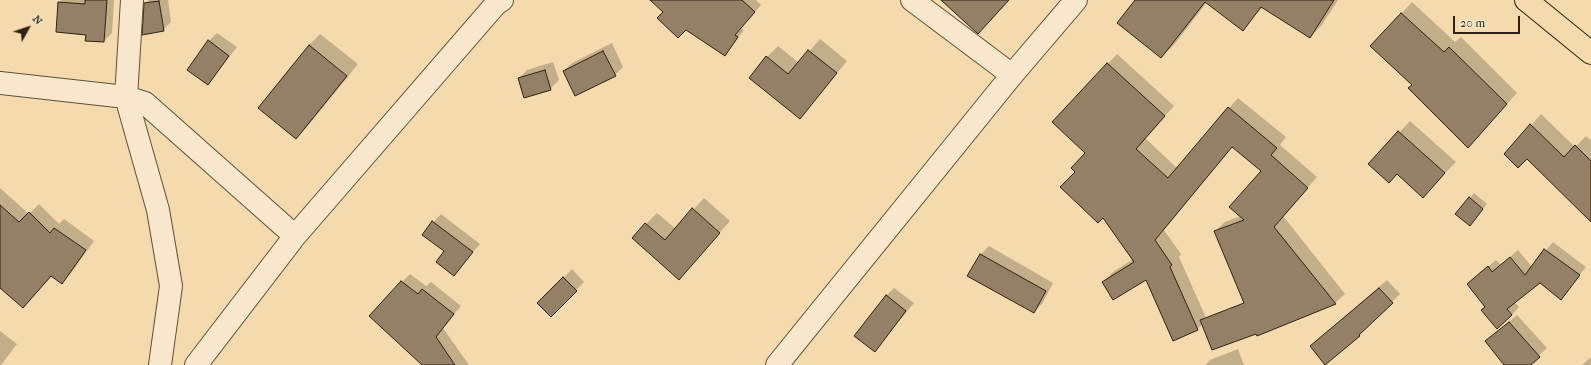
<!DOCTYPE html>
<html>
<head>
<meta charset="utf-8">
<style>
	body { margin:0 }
	#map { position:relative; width:1591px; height:365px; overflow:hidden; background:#f4daad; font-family:"IM FELL French Canon",serif }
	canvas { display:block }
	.north { position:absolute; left:8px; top:8px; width:40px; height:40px; -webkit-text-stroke:3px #f8e7ca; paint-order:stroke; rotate:50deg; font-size:11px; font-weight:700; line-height:16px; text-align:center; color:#2d2116 }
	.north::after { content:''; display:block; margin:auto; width:14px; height:18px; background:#2d2116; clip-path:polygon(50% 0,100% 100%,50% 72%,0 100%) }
	.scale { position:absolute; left:1453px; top:16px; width:67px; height:18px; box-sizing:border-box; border:2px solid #2d2116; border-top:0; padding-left:5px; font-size:12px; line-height:14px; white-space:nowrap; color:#2d2116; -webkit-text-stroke:3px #f8e7ca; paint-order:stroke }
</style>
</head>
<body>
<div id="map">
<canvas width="1591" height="365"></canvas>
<div class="north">N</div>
<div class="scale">20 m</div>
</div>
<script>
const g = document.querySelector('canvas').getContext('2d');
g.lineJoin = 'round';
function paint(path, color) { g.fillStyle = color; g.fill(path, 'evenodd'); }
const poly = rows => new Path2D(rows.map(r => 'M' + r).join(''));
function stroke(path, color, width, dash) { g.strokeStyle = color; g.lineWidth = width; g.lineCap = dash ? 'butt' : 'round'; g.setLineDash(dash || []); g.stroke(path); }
paint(poly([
	[62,0,114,0,112,33,104,41,87,34,59,2],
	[149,0,168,0,171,22,163,30,145,3],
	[664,0,756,0,761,5,741,28,744,30,725,55,665,12],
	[1136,0,1338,0,1322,25,1310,37,1263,7,1242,29,1207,2,1174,45,1161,57],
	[1412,2,1455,42,1461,37,1517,93,1479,135,1413,85,1401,14],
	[217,33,237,47,208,84,209,41],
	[320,34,358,64,307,127,296,138,309,45],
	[820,39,847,61,800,118,767,57,778,46,799,63],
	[612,43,623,67,615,75,564,71,572,63],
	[1117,54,1174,106,1145,138,1177,168,1238,98,1286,137,1280,145,1317,177,1283,216,1345,294,1335,303,1210,350,1219,339,1266,300,1215,231,1225,222,1241,216,1262,171,1233,146,1164,230,1181,254,1179,257,1207,320,1197,329,1146,278,1103,282,1113,272,1133,259,1076,172,1086,153,1053,122],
	[553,62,559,80,550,89,519,78,527,70],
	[1541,114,1575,147,1586,136,1591,140,1591,220,1527,157,1506,154],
	[1410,121,1456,162,1423,196,1397,173,1370,164],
	[0,188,29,214,39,204,59,224,64,219,94,241,71,273,61,282,52,276,23,307,0,287],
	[1474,193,1487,204,1474,220,1457,214],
	[704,198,730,221,679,278,646,224,657,213,676,229],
	[441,214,480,244,454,274,445,251,423,234],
	[1553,242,1586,267,1561,299,1540,281,1514,302,1519,307,1512,315,1486,307,1468,284,1496,260,1501,265,1518,250,1532,267],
	[989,246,1053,283,1042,304,1033,312,969,276,981,254],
	[572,269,584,282,551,316,539,303],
	[410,274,426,286,431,282,461,306,443,328,469,365,423,365,402,282],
	[1387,280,1400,294,1359,335,1311,346],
	[894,288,914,303,875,350,886,296],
	[1517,315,1547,348,1529,365,1506,365,1486,341],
	[0,331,17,344,1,365,0,365],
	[1238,349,1244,365,1205,365,1210,360],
	[1591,357,1591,365,1582,365]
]), '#0003');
const building = poly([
	[85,0,107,0,104,42,85,41,86,35,56,32,58,2,85,4,85,0],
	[650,0,742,0,755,12,735,35,738,37,725,56,686,30,678,38,657,18,663,12,650,0],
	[941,0,1009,0,978,34,941,0],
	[1135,0,1334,0,1310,38,1261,7,1243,31,1205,2,1161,58,1117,23,1135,0],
	[159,1,164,31,142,35,144,3,159,1],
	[1401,13,1444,52,1449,47,1507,104,1468,148,1408,88,1412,85,1370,46,1401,13],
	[208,40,229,56,208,85,187,70,208,40],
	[309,45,347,76,296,139,258,108,309,45],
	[808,50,837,73,800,119,749,78,766,56,788,74,808,50],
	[603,51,616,76,575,96,563,71,603,51],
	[1107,63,1165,116,1136,149,1168,178,1228,107,1277,148,1271,155,1308,188,1274,227,1336,304,1257,336,1256,334,1212,350,1200,320,1244,303,1214,231,1244,220,1229,207,1261,171,1232,147,1155,240,1172,265,1170,267,1198,330,1173,341,1146,280,1113,300,1102,282,1134,262,1103,218,1098,223,1060,187,1075,172,1071,168,1085,153,1052,122,1107,63],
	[545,70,551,90,524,98,518,78,545,70],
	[1530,124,1564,157,1575,145,1591,161,1591,222,1527,159,1518,168,1504,154,1530,124],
	[1398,131,1445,173,1423,198,1397,174,1389,183,1368,164,1398,131],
	[1469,197,1483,209,1470,226,1455,214,1469,197],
	[0,205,19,222,29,212,50,233,54,228,86,250,62,284,51,276,23,308,0,288,0,205],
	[692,208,720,233,679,280,632,238,645,223,665,240,692,208],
	[432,221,473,252,454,276,436,262,444,251,422,235,432,221],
	[1544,249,1580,275,1561,300,1540,283,1507,309,1512,315,1497,329,1481,310,1485,307,1467,284,1488,266,1492,272,1510,257,1525,275,1544,249],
	[980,254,1046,291,1034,313,967,276,980,254],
	[563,277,577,291,551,317,537,303,563,277],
	[401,281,418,294,422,289,454,314,436,337,455,365,422,365,369,316,401,281],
	[1379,288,1393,303,1359,335,1360,336,1325,365,1310,346,1379,288],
	[886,295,906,311,875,352,854,336,886,295],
	[1509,322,1540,357,1531,365,1504,365,1485,341,1509,322]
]);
paint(building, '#948165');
stroke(building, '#2d2116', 1);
const minor = poly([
	[132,0,126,97,158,210,171,286,160,365],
	[912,0,1012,75],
	[0,83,126,97,145,103,295,236],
	[196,365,295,236,496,4,502,0],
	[777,365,1012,75,1076,0]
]);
const highway = poly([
	[1526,0,1591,53]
]);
stroke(minor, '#5f4f3c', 24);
stroke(highway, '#2d2116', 24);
stroke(minor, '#f8e7ca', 22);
stroke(highway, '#f4daad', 22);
</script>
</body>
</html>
